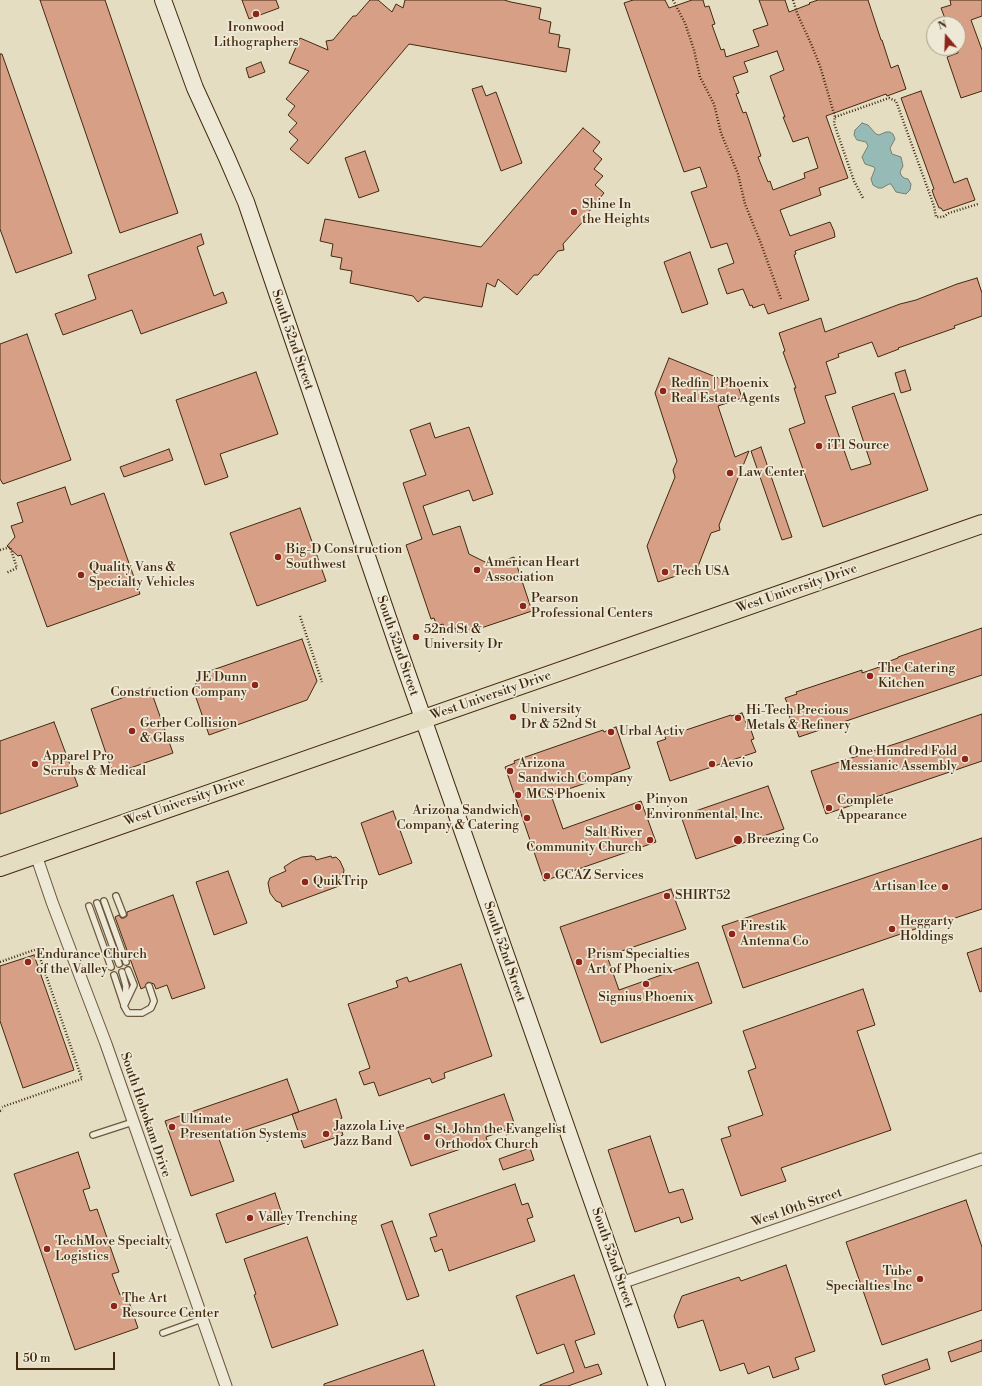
<!DOCTYPE html>
<html>
<head>
<meta charset="utf-8">
<style>
	body { margin:0 }
	#map { position:relative; width:982px; height:1386px; overflow:hidden; background:#e5ddc1; font-family:"Libre Bodoni",serif }
	canvas { display:block }
	.north { position:absolute; left:926px; top:16px; width:40px; height:40px; box-sizing:border-box; background:#eee9d7; border:1px solid #aa9d87; border-radius:50%; rotate:341deg; font-size:11px; font-weight:700; line-height:16px; text-align:center; color:#432a0f }
	.north::after { content:''; display:block; margin:auto; width:14px; height:18px; background:#8f2418; clip-path:polygon(50% 0,100% 100%,50% 72%,0 100%) }
	.scale { position:absolute; left:16px; top:1352px; width:99px; height:18px; box-sizing:border-box; border:2px solid #432a0f; border-top:0; padding-left:5px; font-size:12px; line-height:14px; white-space:nowrap; color:#432a0f; -webkit-text-stroke:3px #eee9d7; paint-order:stroke }
</style>
</head>
<body>
<div id="map">
<canvas width="982" height="1386"></canvas>
<div class="north">N</div>
<div class="scale">50 m</div>
</div>
<script>
const g = document.querySelector('canvas').getContext('2d');
g.lineJoin = 'round';
function paint(path, color) { g.fillStyle = color; g.fill(path, 'evenodd'); }
const poly = rows => new Path2D(rows.map(r => 'M' + r).join(''));
function stroke(path, color, width, dash) { g.strokeStyle = color; g.lineWidth = width; g.lineCap = dash ? 'butt' : 'round'; g.setLineDash(dash || []); g.stroke(path); }
function label(font, color, halo, rows, align = 'center') {
  g.font = font + ' "Libre Bodoni",serif'; g.lineWidth = 3.5; g.setLineDash([]); g.textBaseline = 'middle'; g.strokeStyle = halo; g.fillStyle = color; for (const [text, x, y, turn = 0] of rows) {
    g.save(); g.translate(x, y); g.rotate((+turn || 0) * Math.PI / 180); g.textAlign = isNaN(turn) ? turn : align; if (halo) g.strokeText(text, 0, 0); g.fillText(text, 0, 0); g.restore();
  }
}
const water = poly([
	[862,123,868,125,876,134,879,135,886,132,890,132,893,134,895,139,890,148,892,154,901,157,903,166,900,172,901,175,904,178,908,179,911,184,910,190,906,194,896,192,891,184,889,184,882,188,878,188,873,185,871,179,875,169,874,167,865,164,862,157,868,146,866,142,857,140,854,135,855,130,862,123]
]);
paint(water, '#96bbb6');
stroke(water, '#758173', 1);
const building = poly([
	[40,0,105,0,178,213,120,233,40,0],
	[242,0,276,0,279,8,249,19,242,0],
	[370,0,378,0,392,12,396,4,403,8,405,0,504,0,511,2,541,8,539,19,551,22,549,33,560,35,558,47,570,49,566,72,409,44,308,164,290,149,298,140,289,132,297,123,288,115,295,106,286,99,309,71,289,63,300,38,328,50,326,41,333,40,353,16,356,16,370,0],
	[633,0,665,0,669,8,692,0,703,0,705,7,709,6,715,24,712,25,721,50,724,49,726,57,759,46,753,30,768,25,759,0,785,0,789,12,810,4,809,3,818,0,868,0,881,40,882,40,891,68,898,65,906,89,887,96,886,94,826,116,848,178,819,188,821,195,780,210,790,236,830,222,834,231,835,237,795,251,796,254,794,255,809,300,768,314,764,304,753,308,752,305,750,306,743,289,727,294,718,269,734,263,727,243,711,248,691,192,707,187,700,167,684,172,624,3,633,0],
	[777,51,784,70,770,76,785,117,783,117,793,142,808,137,818,168,804,173,805,178,773,190,770,181,768,182,758,157,761,156,746,112,743,113,736,94,739,93,733,77,748,72,744,62,777,51],
	[950,0,982,0,982,16,971,20,982,50,982,91,961,98,947,57,958,53,958,24,947,24,941,8,951,5,950,0],
	[0,54,2,54,72,253,16,273,0,229,0,54],
	[261,62,265,72,249,78,246,68,261,62],
	[482,86,486,96,496,92,522,163,501,171,472,89,482,86],
	[921,91,954,183,967,178,975,200,943,211,941,208,939,208,934,196,932,190,934,189,901,98,921,91],
	[583,128,600,142,593,151,602,159,594,169,603,176,595,185,604,193,587,214,587,217,563,244,564,250,558,251,538,275,534,275,517,295,498,279,495,287,487,283,482,307,424,297,418,302,413,296,350,283,352,271,340,269,342,258,331,256,333,244,320,241,325,219,481,247,583,128],
	[365,151,379,191,359,198,345,158,365,151],
	[201,234,204,244,197,247,214,296,223,292,227,303,141,334,132,310,63,335,55,314,96,299,88,275,201,234],
	[690,252,708,304,682,313,664,262,690,252],
	[977,278,982,293,982,316,954,326,955,328,898,348,899,349,878,357,872,342,838,354,839,357,826,362,836,393,825,396,851,470,871,464,852,407,894,393,928,490,823,527,789,429,805,423,794,388,796,388,783,352,785,351,779,333,821,318,825,332,900,304,916,300,957,284,977,278],
	[27,334,71,460,3,484,0,479,0,344,27,334],
	[669,358,738,386,742,398,718,406,735,457,749,451,719,525,720,530,711,533,697,569,658,582,647,546,675,477,673,470,677,461,655,393,669,358],
	[905,370,911,390,901,393,895,373,905,370],
	[256,372,278,434,220,454,228,477,205,485,176,400,256,372],
	[430,423,435,438,469,427,493,494,473,501,469,490,423,506,433,535,460,526,469,554,491,565,514,557,532,611,466,633,464,630,456,633,455,628,446,631,443,624,437,626,434,618,431,619,406,545,422,539,403,483,426,475,410,430,430,423],
	[761,447,792,537,782,540,751,451,761,447],
	[169,449,173,460,124,477,120,467,169,449],
	[65,487,71,505,104,493,140,594,47,627,21,555,18,556,7,546,15,537,11,526,23,522,17,503,65,487],
	[300,508,326,581,257,606,230,533,300,508],
	[982,628,982,675,799,737,795,725,792,725,788,711,790,710,785,698,797,694,796,692,862,670,862,673,888,664,887,662,898,658,898,657,982,628],
	[302,639,317,681,307,700,209,735,193,689,201,674,302,639],
	[150,688,173,753,113,774,91,709,150,688],
	[742,713,747,725,749,724,754,739,751,740,756,752,670,781,657,742,666,739,665,737,731,715,731,716,742,713],
	[982,714,982,761,826,814,811,771,898,743,982,714],
	[54,722,78,786,0,814,0,741,54,722],
	[616,727,630,768,551,795,563,829,641,801,656,842,544,881,505,767,515,763,514,761,603,730,604,732,616,727],
	[768,786,784,829,696,859,681,816,768,786],
	[393,811,412,863,379,875,361,823,393,811],
	[982,838,982,909,922,929,921,927,743,988,722,926,982,838],
	[311,856,315,857,316,860,331,856,332,858,336,857,340,861,344,870,343,876,339,886,282,907,281,903,276,901,270,893,268,883,270,878,286,871,284,867,293,861,302,857,311,856],
	[228,871,247,923,214,935,196,882,228,871],
	[671,889,686,929,607,956,619,990,698,962,712,1003,601,1043,560,927,671,889],
	[173,895,205,988,172,999,167,985,156,989,154,984,148,982,146,984,145,987,141,989,115,917,119,915,121,918,124,918,127,916,127,912,173,895],
	[982,948,982,991,980,992,967,953,982,948],
	[34,955,74,1070,23,1088,0,1021,0,966,34,955],
	[461,964,492,1056,444,1073,445,1078,432,1083,430,1078,379,1096,374,1082,364,1085,359,1072,370,1068,348,1004,398,987,396,981,407,977,409,982,461,964],
	[863,989,875,1025,857,1031,891,1130,781,1168,786,1181,741,1196,721,1139,731,1136,728,1127,763,1115,748,1071,756,1068,743,1031,863,989],
	[287,1079,299,1112,219,1139,234,1181,191,1196,165,1121,287,1079],
	[504,1094,517,1131,506,1135,505,1130,486,1137,487,1140,411,1166,398,1131,504,1094],
	[336,1099,342,1118,338,1120,343,1135,304,1148,292,1114,336,1099],
	[650,1136,669,1193,683,1189,693,1219,681,1223,679,1217,635,1232,608,1150,650,1136],
	[530,1148,534,1160,503,1170,499,1159,530,1148],
	[78,1152,90,1188,83,1190,90,1211,97,1209,119,1272,112,1274,120,1295,126,1293,138,1328,75,1350,14,1174,78,1152],
	[515,1184,522,1205,528,1203,533,1217,527,1219,535,1241,449,1271,442,1249,435,1252,430,1238,437,1236,429,1214,515,1184],
	[275,1193,285,1223,226,1243,216,1214,275,1193],
	[966,1200,982,1247,982,1310,882,1345,846,1242,966,1200],
	[392,1221,419,1296,407,1300,381,1225,392,1221],
	[307,1237,338,1325,272,1348,254,1295,256,1294,244,1259,307,1237],
	[786,1265,815,1351,795,1358,799,1369,773,1378,769,1366,748,1374,744,1363,720,1371,703,1320,678,1328,674,1316,682,1296,739,1277,741,1281,786,1265],
	[574,1275,595,1334,575,1341,585,1368,598,1364,602,1374,568,1386,540,1386,540,1385,574,1372,564,1344,537,1354,516,1296,574,1275],
	[982,1340,982,1351,951,1362,948,1352,982,1340],
	[423,1350,435,1386,324,1386,324,1384,423,1350],
	[927,1359,930,1369,885,1385,882,1375,927,1359]
]);
paint(building, '#d79f85');
stroke(building, '#432a0f', 1);
const service = poly([
	[116,896,123,914],
	[104,901,126,962],
	[97,903,119,964],
	[89,906,111,967],
	[122,972,126,986,125,1000],
	[114,975,125,1008,128,1013,142,1013,151,1008,154,1001,149,986],
	[124,1006,134,985,128,970],
	[93,1135,133,1122],
	[163,1333,202,1319]
]);
const minor = poly([
	[36,855,52,902,106,1044,226,1386],
	[621,1283,982,1159]
]);
const secondary = poly([
	[163,0,195,88,227,158,246,202,398,647,657,1386]
]);
const primary = poly([
	[0,867,982,524]
]);
stroke(service, '#6c573c', 8);
stroke(minor, '#6c573c', 13);
stroke(secondary, '#432a0f', 18);
stroke(primary, '#432a0f', 20);
stroke(poly([
	[673,0,685,23,694,50,700,77,714,104,721,133,738,174,745,204,760,241,781,299],
	[793,0,797,13,812,46,820,66,835,117,834,123,837,132,854,181,863,198],
	[835,117,889,98,896,101,934,206,936,217,943,217,949,213,978,204],
	[0,550,10,547,17,568,6,573],
	[300,616,322,682],
	[0,962,37,949,82,1079,2,1107],
	[0,1111,3,1110]
]), '#432a0f', 2.5, [1, 2]);
stroke(service, '#eee9d7', 5.5);
stroke(minor, '#eee9d7', 11);
stroke(secondary, '#eee9d7', 16);
stroke(primary, '#e5ddc1', 18);
for (const [x, y, r, color] of [
	[256,14,4,"#8f2418"],
	[574,212,4,"#8f2418"],
	[663,391,4,"#8f2418"],
	[819,446,4,"#8f2418"],
	[730,473,4,"#8f2418"],
	[278,557,4,"#8f2418"],
	[477,570,4,"#8f2418"],
	[665,572,4,"#8f2418"],
	[81,575,4,"#8f2418"],
	[523,606,4,"#8f2418"],
	[416,637,4,"#8f2418"],
	[870,676,4,"#8f2418"],
	[255,685,4,"#8f2418"],
	[513,717,4,"#8f2418"],
	[738,718,4,"#8f2418"],
	[132,731,4,"#8f2418"],
	[611,732,4,"#8f2418"],
	[965,759,4,"#8f2418"],
	[35,764,4,"#8f2418"],
	[712,764,4,"#8f2418"],
	[510,771,4,"#8f2418"],
	[518,795,4,"#8f2418"],
	[638,807,4,"#8f2418"],
	[829,808,4,"#8f2418"],
	[527,818,4,"#8f2418"],
	[650,840,4,"#8f2418"],
	[738,840,5,"#8f2418"],
	[547,876,4,"#8f2418"],
	[305,882,4,"#8f2418"],
	[945,887,4,"#8f2418"],
	[667,896,4,"#8f2418"],
	[892,929,4,"#8f2418"],
	[732,934,4,"#8f2418"],
	[28,962,4,"#8f2418"],
	[579,962,4,"#8f2418"],
	[646,984,4,"#8f2418"],
	[172,1127,4,"#8f2418"],
	[326,1134,4,"#8f2418"],
	[427,1137,4,"#8f2418"],
	[250,1218,4,"#8f2418"],
	[47,1249,4,"#8f2418"],
	[920,1279,4,"#8f2418"],
	[114,1306,4,"#8f2418"]
]) { const dot = new Path2D(); dot.arc(x, y, r, 0, 2 * Math.PI); g.fillStyle = color; g.fill(dot); stroke(dot, '#eee9d7', 1.5); }
label('13px', '#432a0f', '#eee9d7', [
	["Ironwood",256,28,"center"],
	["Lithographers",256,43,"center"],
	["Shine In",582,205],
	["the Heights",582,220],
	["Redfin | Phoenix",671,384],
	["Real Estate Agents",671,399],
	["iT1 Source",827,446],
	["Law Center",738,473],
	["Big-D Construction",286,550],
	["Southwest",286,565],
	["American Heart",485,563],
	["Association",485,578],
	["Quality Vans &",89,568],
	["Specialty Vehicles",89,583],
	["Tech USA",673,572],
	["Pearson",531,599],
	["Professional Centers",531,614],
	["52nd St &",424,630],
	["University Dr",424,645],
	["The Catering",878,669],
	["Kitchen",878,684],
	["JE Dunn",247,678,"right"],
	["Construction Company",247,693,"right"],
	["University",521,710],
	["Dr & 52nd St",521,725],
	["Hi-Tech Precious",746,711],
	["Metals & Refinery",746,726],
	["Gerber Collision",140,724],
	["& Glass",140,739],
	["Urbal Activ",619,732],
	["One Hundred Fold",957,752,"right"],
	["Messianic Assembly",957,767,"right"],
	["Apparel Pro",43,757],
	["Scrubs & Medical",43,772],
	["Arizona",518,764],
	["Sandwich Company",518,779],
	["Aevio",720,764],
	["MCS Phoenix",526,795],
	["Pinyon",646,800],
	["Environmental, Inc.",646,815],
	["Complete",837,801],
	["Appearance",837,816],
	["Arizona Sandwich",519,811,"right"],
	["Company & Catering",519,826,"right"],
	["Salt River",642,833,"right"],
	["Community Church",642,848,"right"],
	["Breezing Co",747,840],
	["GCAZ Services",555,876],
	["QuikTrip",313,882],
	["Artisan Ice",937,887,"right"],
	["SHIRT52",675,896],
	["Heggarty",900,922],
	["Holdings",900,937],
	["Firestik",740,927],
	["Antenna Co",740,942],
	["Endurance Church",36,955],
	["of the Valley",36,970],
	["Prism Specialties",587,955],
	["Art of Phoenix",587,970],
	["Signius Phoenix",646,998,"center"],
	["Ultimate",180,1120],
	["Presentation Systems",180,1135],
	["Jazzola Live",334,1127],
	["Jazz Band",334,1142],
	["St. John the Evangelist",435,1130],
	["Orthodox Church",435,1145],
	["Valley Trenching",258,1218],
	["TechMove Specialty",55,1242],
	["Logistics",55,1257],
	["Tube",912,1272,"right"],
	["Specialties Inc",912,1287,"right"],
	["The Art",122,1299],
	["Resource Center",122,1314]
], 'left');
label('13px', '#432a0f', '#eee9d7', [
	["South 52nd Street",292,340,71],
	["West University Drive",797,589,-19],
	["South 52nd Street",397,646,71],
	["West University Drive",491,696,-19],
	["West University Drive",185,802,-19],
	["South 52nd Street",504,952,71],
	["South Hohokam Drive",145,1115,71],
	["West 10th Street",797,1208,-19],
	["South 52nd Street",612,1258,71]
]);
</script>
</body>
</html>
